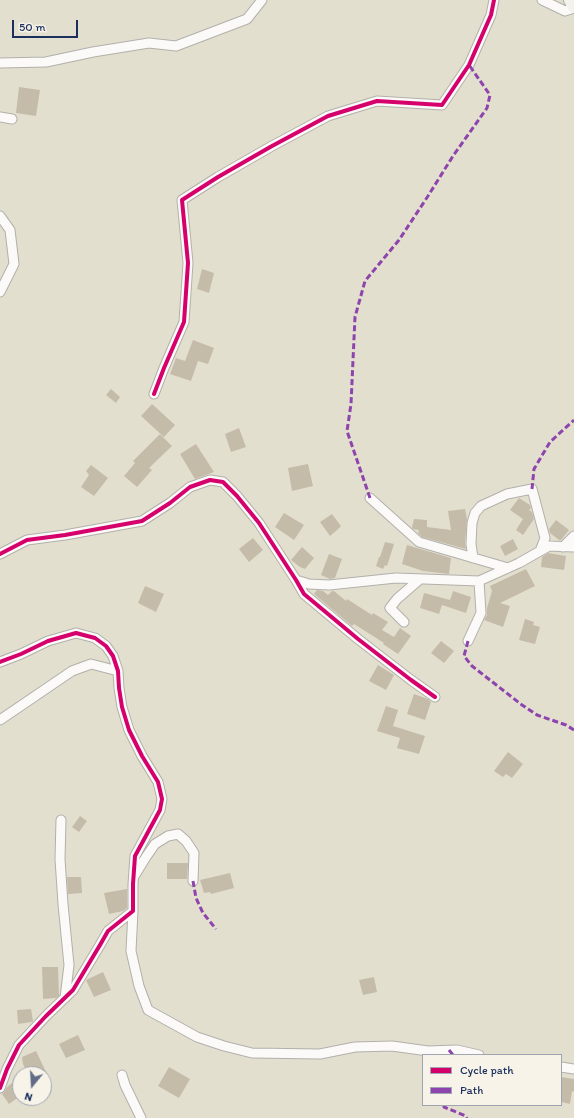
<!DOCTYPE html>
<html>
<head>
<meta charset="utf-8">
<style>
	body { margin:0 }
	#map { position:relative; width:574px; height:1118px; overflow:hidden; background:#e3dfcf; font-family:Itim,sans-serif }
	canvas { display:block }
	.legend { position:absolute; left:422px; top:1054px; width:140px; height:52px; box-sizing:border-box; background:#f7f3e8; border:1px solid #9fa5b1; margin:0; padding:5px 7px; list-style:none; font-size:12px; color:#1b2f5e }
	.legend li { display:flex; align-items:center; gap:8px; height:20px }
	.legend b { width:20px; border:1px solid #9fa5b1 }
	.north { position:absolute; left:12px; top:1066px; width:40px; height:40px; box-sizing:border-box; background:#f7f3e8; border:1px solid #9fa5b1; border-radius:50%; rotate:198deg; font-size:11px; font-weight:700; line-height:16px; text-align:center; color:#1b2f5e }
	.north::after { content:''; display:block; margin:auto; width:14px; height:18px; background:#616d86; clip-path:polygon(50% 0,100% 100%,50% 72%,0 100%) }
	.scale { position:absolute; left:12px; top:20px; width:66px; height:18px; box-sizing:border-box; border:2px solid #1b2f5e; border-top:0; padding-left:5px; font-size:12px; line-height:14px; white-space:nowrap; color:#1b2f5e; -webkit-text-stroke:3px #f7f3e8; paint-order:stroke }
</style>
</head>
<body>
<div id="map">
<canvas width="574" height="1118"></canvas>
<ul class="legend">
<li><b style="height:5px;background:#d6006c"></b>Cycle path</li>
<li><b style="height:5px;background:#8e44ad"></b>Path</li>
</ul>
<div class="north">N</div>
<div class="scale">50 m</div>
</div>
<script>
const g = document.querySelector('canvas').getContext('2d');
g.lineJoin = 'round';
function paint(path, color) { g.fillStyle = color; g.fill(path, 'evenodd'); }
const poly = rows => new Path2D(rows.map(r => 'M' + r).join(''));
function stroke(path, color, width, dash) { g.strokeStyle = color; g.lineWidth = width; g.lineCap = dash ? 'butt' : 'round'; g.setLineDash(dash || []); g.stroke(path); }
paint(poly([
	[19,87,40,90,36,116,16,113],
	[202,269,214,273,209,293,197,289],
	[193,340,214,348,208,364,198,361,191,381,170,374,176,358,185,361],
	[111,389,120,397,116,403,106,395],
	[152,404,175,425,164,437,141,416],
	[239,428,246,447,231,452,225,434],
	[160,434,172,446,149,468,152,470,137,487,124,476,135,463,133,461],
	[196,444,214,472,195,479,180,454],
	[308,464,313,486,292,491,288,468],
	[91,465,108,478,94,496,81,487,89,475,86,471],
	[519,498,530,505,531,508,529,510,532,512,534,519,523,535,516,530,523,519,510,510],
	[465,509,467,519,465,544,466,549,422,537,418,533,419,530,413,529,412,527,414,519,427,520,427,527,451,530,448,511],
	[284,513,304,525,294,540,275,527],
	[332,514,341,526,336,531,330,536,320,522],
	[556,520,569,530,561,540,559,540,550,533,549,529],
	[253,538,263,550,249,562,239,549],
	[513,539,518,549,505,556,500,546],
	[385,542,394,544,387,566,385,565,383,569,376,566,379,557,380,557],
	[407,545,451,558,449,574,423,571,402,564],
	[302,547,314,558,305,569,300,567,291,560],
	[548,553,566,556,564,570,541,567,542,557],
	[329,554,342,559,335,578,330,579,321,575],
	[526,569,535,586,500,603,510,606,503,627,484,620,487,615,487,608,492,591,490,586],
	[145,586,164,594,156,612,138,603],
	[317,590,323,591,328,595,332,591,334,591,346,601,347,599,372,615,373,613,388,622,382,630,394,637,400,628,411,636,398,654,383,644,384,643,354,624,352,626,314,594],
	[453,591,471,597,466,613,442,605,439,614,420,608,424,593,450,600],
	[525,619,534,622,533,625,540,627,535,644,519,640],
	[441,641,454,651,444,663,431,653],
	[378,665,394,675,386,690,369,681],
	[414,694,428,699,431,702,425,720,407,714],
	[386,706,398,710,393,726,425,736,419,754,397,748,400,738,377,731],
	[508,752,523,764,512,778,506,774,503,777,494,771],
	[80,816,87,821,79,832,72,827],
	[167,863,188,863,187,879,167,879],
	[230,873,234,888,211,894,210,892,204,893,200,880],
	[67,877,81,877,82,893,68,894],
	[127,889,127,908,123,911,109,914,104,893],
	[42,967,58,967,59,996,56,998,43,999],
	[103,972,111,990,94,997,86,980],
	[374,977,377,992,363,995,359,980],
	[31,1009,33,1021,32,1022,18,1024,17,1010],
	[78,1035,85,1050,66,1058,59,1044],
	[36,1051,47,1074,28,1074,23,1064,22,1057],
	[169,1067,190,1079,179,1098,158,1086],
	[20,1077,20,1096,9,1104,2,1094,4,1092,7,1087],
	[561,1077,574,1079,574,1092,572,1091,570,1104,561,1102]
]), '#c5bba9');
const street = poly([
	[542,0,565,11,574,8],
	[0,63,46,62,93,52,149,43,176,46,247,19,262,0],
	[0,117,12,119],
	[0,216,10,230,14,264,0,292],
	[154,394,164,368,184,322,188,263,182,200,218,177,272,146,328,116,377,101,442,105,469,65,491,15,494,0],
	[370,498,419,542,508,568],
	[563,547,574,536],
	[0,554,27,540,65,535,142,521,170,503,190,487,210,480,223,482,237,496,259,523,296,580,304,594,358,639,411,680,435,697],
	[473,558,471,544,472,523,475,513,481,506,507,494,532,489,545,538,540,551],
	[296,580,309,584,329,585,396,578,479,581,519,563,549,546,574,547],
	[404,622,390,608,397,599,420,579],
	[468,641,481,613,479,581],
	[0,662,21,654,48,641,76,633,95,638,106,646,113,656,118,671,119,688,122,707,129,730,142,756,158,782,162,799,160,810,135,856,133,884,133,911,108,931,100,945,73,990,46,1016,19,1045,7,1069,0,1088],
	[0,720,72,671,91,664,118,671],
	[61,820,60,859,63,904,69,965,65,998],
	[135,875,146,857,155,844,168,836,178,834,186,841,194,853,193,881],
	[133,911,131,951,139,986,148,1010,197,1037,224,1046,252,1053,320,1054,355,1047,392,1046,428,1051,457,1050,479,1055],
	[561,1067,574,1069],
	[122,1075,125,1085,141,1118]
]);
const secondary = poly([
	[570,0,574,7]
]);
stroke(street, '#b1b0ab', 11);
stroke(secondary, '#b1b0ab', 14);
stroke(street, '#fbfaf8', 9);
stroke(secondary, '#f4f2ed', 12);
stroke(poly([
	[532,489,534,469,550,442,574,420],
	[370,498,347,431,351,404,355,317,365,281,399,240,428,196,453,156,487,108,490,95,469,65],
	[468,641,464,656,472,666,522,705,537,715,566,725,574,730],
	[193,881,196,898,203,913,216,929],
	[449,1050,453,1055],
	[444,1105,444,1107,466,1116,467,1118]
]), '#8e44ad', 3, [6, 3]);
stroke(poly([
	[154,394,164,368,184,322,188,263,182,200,218,177,272,146,328,116,377,101,442,105,469,65,491,15,494,0],
	[0,554,27,540,65,535,142,521,170,503,190,487,210,480,223,482,237,496,259,523,296,580,304,594,358,639,411,680,435,697],
	[0,662,21,654,48,641,76,633,95,638,106,646,113,656,118,671,119,688,122,707,129,730,142,756,158,782,162,799,160,810,135,856,133,884,133,911,108,931,100,945,73,990,46,1016,19,1045,7,1069,0,1088]
]), '#d6006c', 4);
</script>
</body>
</html>
